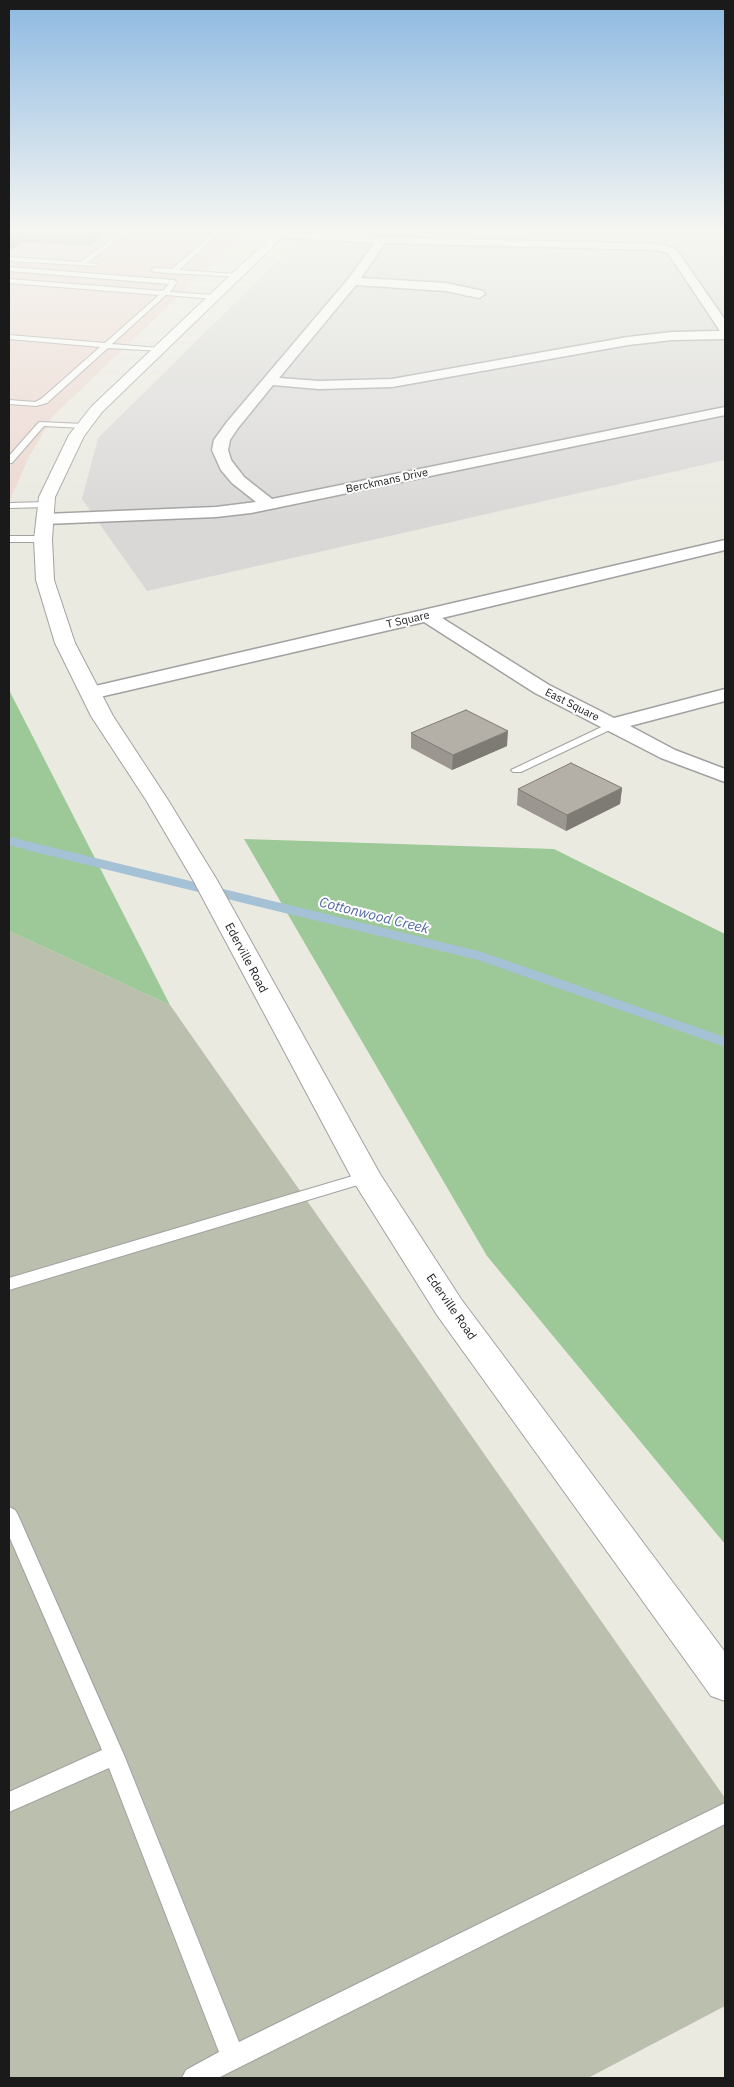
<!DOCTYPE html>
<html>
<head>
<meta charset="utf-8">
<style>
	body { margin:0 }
	#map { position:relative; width:734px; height:2087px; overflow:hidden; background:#ebeae1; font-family:"IBM Plex Sans",sans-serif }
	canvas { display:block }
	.frame { position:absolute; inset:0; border:10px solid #1a1a1a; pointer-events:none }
</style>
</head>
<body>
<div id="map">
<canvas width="734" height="2087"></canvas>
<div class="frame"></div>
</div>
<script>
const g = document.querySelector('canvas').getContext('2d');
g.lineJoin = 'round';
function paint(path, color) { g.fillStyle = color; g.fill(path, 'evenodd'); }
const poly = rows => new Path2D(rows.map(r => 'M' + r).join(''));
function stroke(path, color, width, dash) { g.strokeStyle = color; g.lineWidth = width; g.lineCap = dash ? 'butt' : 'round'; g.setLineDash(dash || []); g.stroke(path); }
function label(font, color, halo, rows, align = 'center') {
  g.font = font + ' "IBM Plex Sans",sans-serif'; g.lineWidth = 4; g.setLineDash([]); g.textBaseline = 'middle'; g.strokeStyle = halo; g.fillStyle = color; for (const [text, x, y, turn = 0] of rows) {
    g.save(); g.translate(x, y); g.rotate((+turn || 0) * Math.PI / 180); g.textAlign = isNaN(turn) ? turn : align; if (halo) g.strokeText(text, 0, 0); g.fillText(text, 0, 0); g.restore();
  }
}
paint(poly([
	[307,232,725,232,725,460,147,591,82,499,98,438]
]), '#d9d8d7');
paint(poly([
	[9,232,246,232,53,416,28,459,9,502]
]), '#ecd7d0');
paint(poly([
	[9,931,170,1005,725,1798,725,2006,588,2078,9,2078]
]), '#bbbfad');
paint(poly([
	[9,690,170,1005,9,931],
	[244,839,554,849,725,934,725,1544,487,1256]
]), '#9dc898');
stroke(poly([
	[9,841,33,847]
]), '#a4c1d6', 8);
stroke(poly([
	[28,846,480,956,725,1042]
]), '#a4c1d6', 9);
const service = poly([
	[122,232,128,232,87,263,97,264,97,266,9,261,9,257,80,262,122,232],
	[215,232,221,232,179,270,236,274,238,275,238,277,154,272,151,270,154,268,172,269,215,232],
	[9,267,174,280,177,282,170,292,214,295,217,297,214,299,166,295,112,344,159,348,163,350,161,351,108,348,47,403,36,406,9,404,9,400,35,402,41,399,100,347,9,339,9,335,105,343,159,295,9,283,9,279,163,291,169,284,9,271,9,267],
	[39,422,84,424,88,426,84,428,44,426,12,463,9,463,9,456,39,422],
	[46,502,49,503,49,507,9,508,9,503,46,502],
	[9,536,43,536,47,539,43,542,9,542,9,536],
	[612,722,617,725,616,727,521,772,513,772,511,770,612,722],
	[366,1172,371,1173,374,1177,371,1181,9,1290,9,1278,366,1172],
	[9,1507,15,1510,18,1515,124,1755,239,2042,725,1803,725,1824,218,2078,182,2078,186,2070,219,2052,109,1768,9,1812,9,1792,102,1750,9,1536,9,1507]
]);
const minor = poly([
	[275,232,382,237,658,244,676,249,725,320,725,339,672,340,628,345,392,387,319,389,273,385,238,428,230,440,228,450,231,460,244,477,272,499,725,407,725,415,251,513,216,517,45,524,39,523,37,519,39,515,45,514,216,507,256,502,232,483,221,470,212,450,214,440,227,422,349,278,374,243,279,237,275,236,273,234,275,232],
	[385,243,657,250,668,253,720,331,672,332,628,337,392,379,319,381,279,378,356,285,446,291,479,298,485,294,483,291,446,283,361,278,385,243],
	[725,540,725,550,442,618,549,685,614,718,725,689,725,701,630,726,675,750,725,769,725,782,661,758,535,693,424,622,91,699,84,697,81,693,84,689,91,687,725,540]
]);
const tertiary = poly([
	[276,232,288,232,102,412,84,436,55,497,52,539,54,580,75,643,113,716,168,800,217,880,380,1174,461,1299,725,1652,725,1701,711,1696,437,1315,355,1184,193,880,146,800,91,716,55,643,36,580,34,539,39,497,69,435,92,406,276,232]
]);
stroke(service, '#a1a1a1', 2);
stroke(minor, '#a1a1a1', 3);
stroke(tertiary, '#a1a1a1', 2);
paint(service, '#fff');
paint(minor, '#fff');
paint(tertiary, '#fff');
paint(poly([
	[9,232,107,232,89,246,23,242],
	[411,733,507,746,452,770,411,748],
	[622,788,620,804,566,831,517,805,518,789]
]), '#9b9790');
paint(poly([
	[12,232,22,232,23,242,9,251,9,234],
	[88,232,107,232,89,246],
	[508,731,507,746,452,770,453,755],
	[622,788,620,804,566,831,567,815]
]), '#7e7b75');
const building = poly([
	[466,710,508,731,453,755,411,733,466,710],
	[571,763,622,788,567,815,518,789,571,763]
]);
paint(building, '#b4b0a7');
stroke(building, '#7e7b75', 1);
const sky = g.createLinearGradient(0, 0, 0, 524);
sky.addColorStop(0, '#8db9e1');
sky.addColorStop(0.44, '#f6f6f2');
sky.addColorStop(1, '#f6f6f200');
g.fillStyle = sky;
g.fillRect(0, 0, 734, 524);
label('11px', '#1a1a1a', '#fff', [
	["Berckmans Drive",387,481,-12],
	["T Square",408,620,-13],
	["East Square",572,705,27]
]);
label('12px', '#1a1a1a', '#fff', [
	["Ederville Road",246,958,62],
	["Ederville Road",451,1307,55]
]);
label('italic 14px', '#5069a1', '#fff', [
	["Cottonwood Creek",374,916,14]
]);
</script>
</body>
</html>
